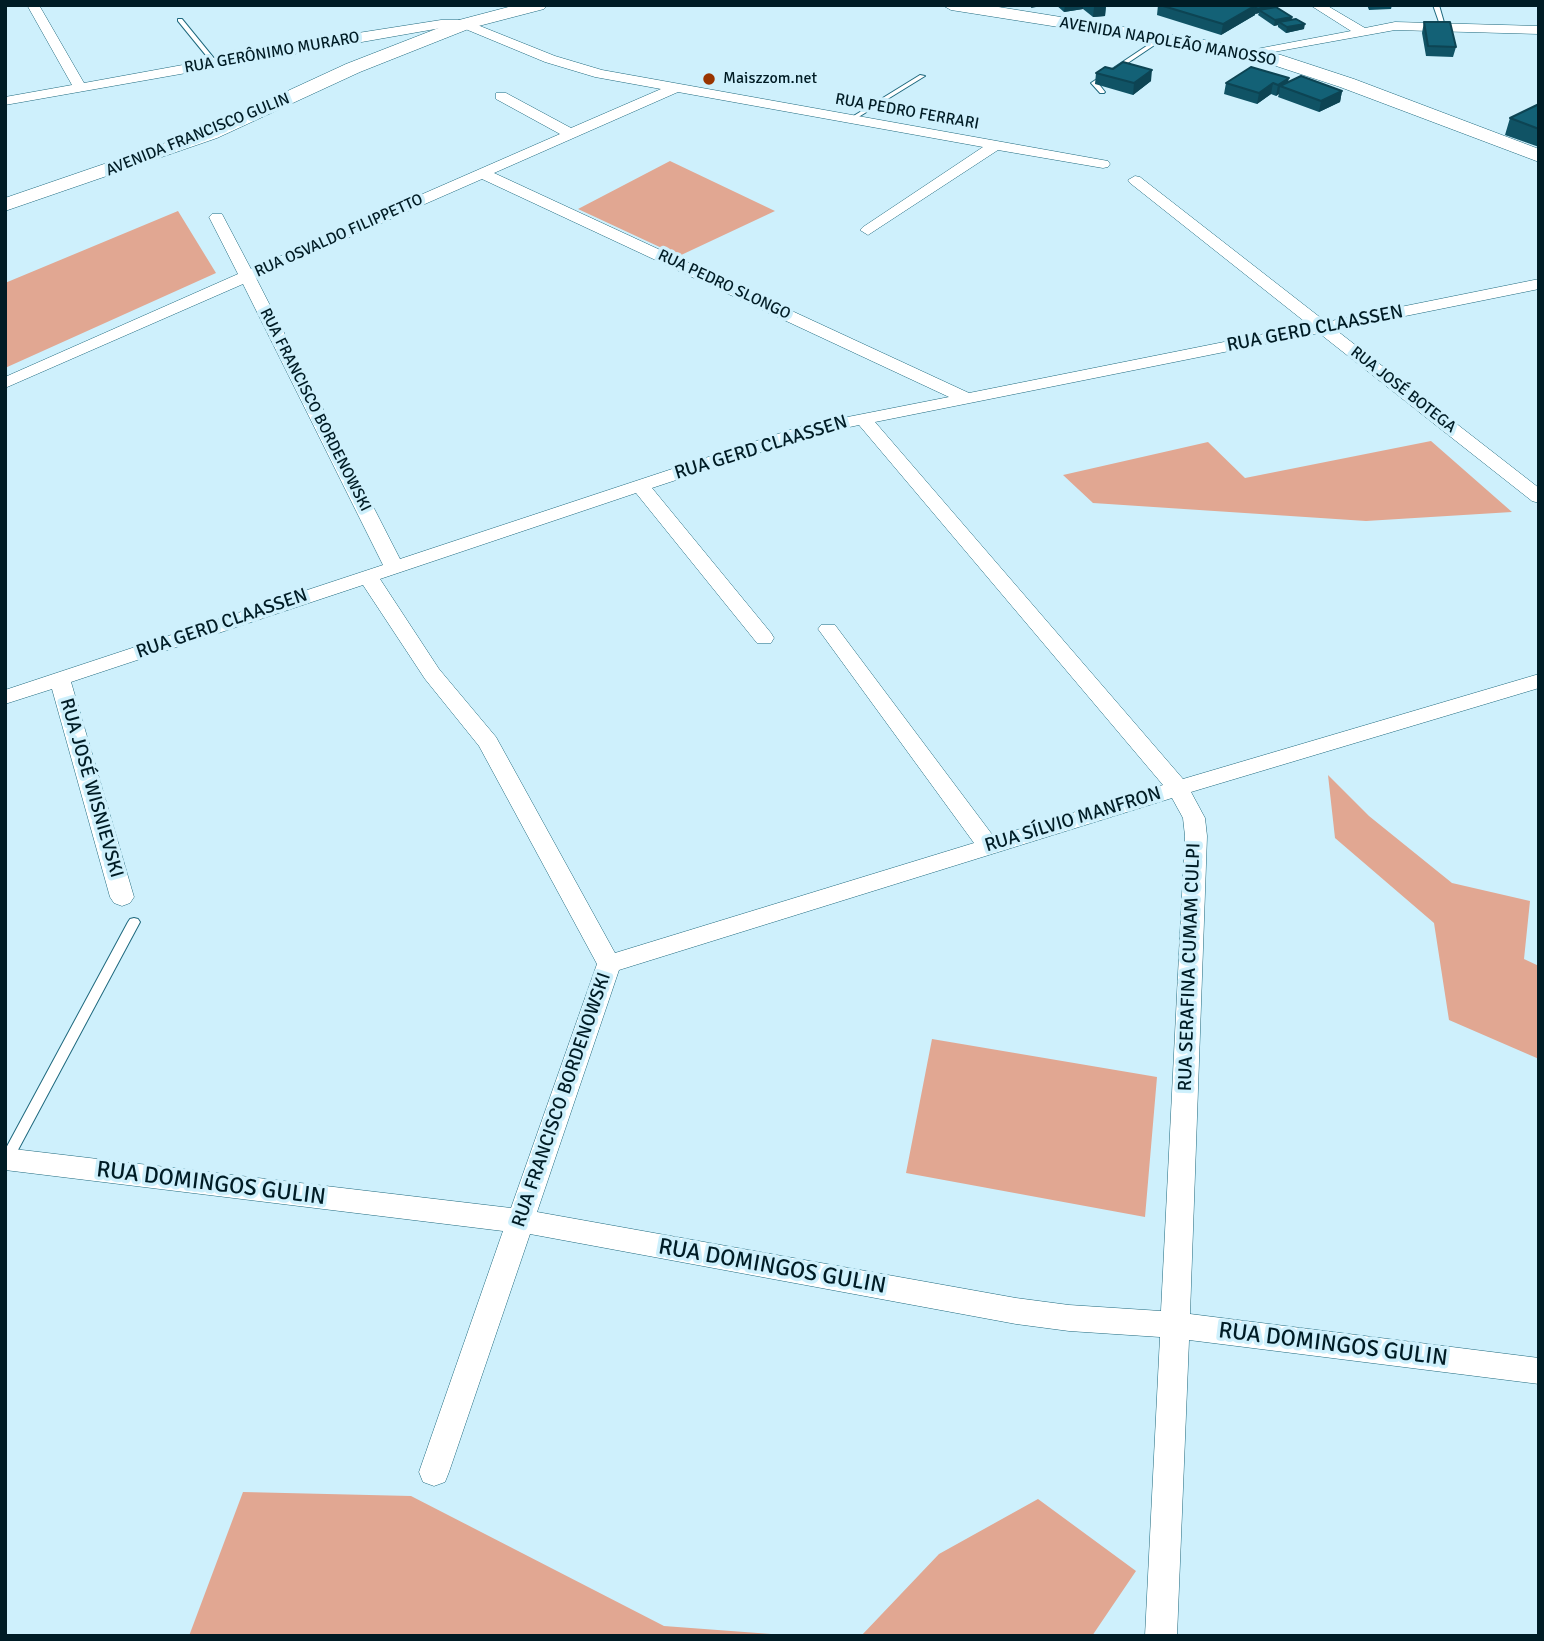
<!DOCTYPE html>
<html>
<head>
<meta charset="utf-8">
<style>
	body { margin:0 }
	#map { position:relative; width:1544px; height:1641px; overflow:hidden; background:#cef0fc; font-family:Signika,sans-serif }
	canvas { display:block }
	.frame { position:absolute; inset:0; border:7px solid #001c25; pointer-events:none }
</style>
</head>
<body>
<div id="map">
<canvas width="1544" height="1641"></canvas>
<div class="frame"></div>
</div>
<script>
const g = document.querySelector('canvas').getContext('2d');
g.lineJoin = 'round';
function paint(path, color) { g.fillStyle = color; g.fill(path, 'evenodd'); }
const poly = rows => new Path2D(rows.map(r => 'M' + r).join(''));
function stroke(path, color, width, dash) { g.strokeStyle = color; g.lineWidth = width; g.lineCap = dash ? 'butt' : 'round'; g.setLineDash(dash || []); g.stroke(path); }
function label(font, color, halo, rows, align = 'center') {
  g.font = font + ' Signika,sans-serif'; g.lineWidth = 7; g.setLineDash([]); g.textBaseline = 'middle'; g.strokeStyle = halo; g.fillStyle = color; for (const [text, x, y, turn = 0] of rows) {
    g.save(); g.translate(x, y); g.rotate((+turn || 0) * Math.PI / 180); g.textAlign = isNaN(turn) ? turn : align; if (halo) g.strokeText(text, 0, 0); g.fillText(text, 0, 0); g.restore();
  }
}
paint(poly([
	[670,161,775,211,679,256,578,209],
	[178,211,216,273,5,368,5,283],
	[1431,441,1512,512,1366,521,1093,503,1063,475,1208,442,1245,478],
	[1328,775,1369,816,1452,883,1530,901,1524,959,1539,966,1539,1059,1449,1020,1434,923,1335,838],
	[932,1039,1157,1077,1145,1217,906,1173],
	[243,1492,411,1496,664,1626,798,1636,189,1636],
	[1038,1499,1136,1571,1092,1636,861,1636,939,1554]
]), '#e1a792');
const lane = poly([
	[1433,5,1439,5,1445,26,1440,25,1433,5],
	[178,19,182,19,217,62,217,64,213,64,178,21,178,19],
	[1160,37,1165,38,1098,83,1105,92,1104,93,1100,93,1091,83,1160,37],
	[920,75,925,76,852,121,847,120,920,75],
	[134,918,138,919,140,922,11,1163,5,1164,5,1150,128,922,130,919,134,918]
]);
const street = poly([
	[27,5,39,5,84,83,358,33,441,20,465,20,555,56,602,70,1108,161,1110,164,1108,167,1103,168,998,150,868,235,860,230,863,227,983,147,678,92,494,173,969,393,1309,325,1130,183,1128,180,1135,176,1140,177,1326,322,1539,279,1539,289,1336,330,1539,488,1539,503,1532,501,1319,333,875,422,1183,779,1539,674,1539,688,1191,792,1205,818,1207,836,1190,1314,1539,1358,1539,1384,1189,1340,1177,1636,1145,1636,1160,1337,1069,1331,1016,1324,530,1234,449,1472,445,1482,434,1486,423,1482,419,1472,503,1231,5,1170,5,1148,511,1208,597,964,479,746,425,679,363,585,71,682,134,897,130,903,122,906,114,903,110,897,52,689,5,704,5,690,383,565,243,284,5,388,5,377,238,274,209,217,212,214,222,214,251,269,560,134,496,99,496,93,506,93,571,128,661,89,595,77,545,62,463,28,441,28,5,105,5,97,72,85,27,5],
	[482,179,949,397,802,426,400,559,256,278,482,179],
	[859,425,1163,785,994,837,835,625,821,625,818,629,821,633,974,843,615,953,496,737,439,669,380,579,636,493,757,643,771,643,774,638,771,633,652,488,812,435,859,425],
	[1172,798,1183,818,1185,836,1161,1311,1069,1305,1016,1298,537,1212,619,970,1172,798],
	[1310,5,1326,5,1365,28,1395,22,1539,26,1539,34,1395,30,1246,57,1246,51,1351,31,1310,5]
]);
const secondary = poly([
	[516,5,547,5,544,9,471,28,360,72,217,138,5,211,5,198,203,130,346,64,459,20,516,5],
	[942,5,986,5,1204,40,1281,55,1354,79,1539,149,1539,162,1340,87,1270,64,1204,50,951,10,942,5]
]);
stroke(lane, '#1f697e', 2);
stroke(street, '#1f697e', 1);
stroke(secondary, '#1f697e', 1);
paint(lane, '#fff');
paint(street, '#fff');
paint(secondary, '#fff');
paint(poly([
	[1056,5,1106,5,1105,16,1093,17,1083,9,1064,12],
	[1158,5,1271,6,1271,8,1292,17,1291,20,1304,29,1286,33,1278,27,1278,25,1274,26,1258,15,1259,13,1255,14,1255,15,1221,35,1157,15],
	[1367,5,1392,5,1391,9,1369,10],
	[1424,22,1456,47,1453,57,1426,56,1422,33],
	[1096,73,1151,81,1133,95,1095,84],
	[1288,82,1342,91,1340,102,1319,112,1278,97,1279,94,1276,96,1271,94,1257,104,1224,94,1226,83],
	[1539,104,1539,147,1505,135,1510,118]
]), '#105365');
paint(poly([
	[1032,5,1046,5,1031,8],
	[1065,5,1083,5,1083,9,1064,12],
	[1106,5,1105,16,1093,17,1094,7],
	[1257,5,1255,15,1221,35,1223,24],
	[1271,6,1270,11,1259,10,1259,13,1255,14,1256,9],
	[1292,17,1291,23,1279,22,1278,25,1274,26,1275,20],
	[1305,24,1304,29,1286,33,1287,27],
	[1152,70,1151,81,1133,95,1134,83],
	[1289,78,1287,88,1280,86,1279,94,1276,96,1278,85],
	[1273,83,1271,94,1257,104,1259,93],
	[1342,91,1340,102,1319,112,1321,101]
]), '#0d4453');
const building = poly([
	[1160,5,1256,5,1223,24,1160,5],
	[1257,5,1271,5,1271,6,1256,9,1257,5],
	[1276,7,1292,17,1275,20,1259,10,1276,7],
	[1296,19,1305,24,1287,27,1279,22,1296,19],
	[1424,22,1450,22,1456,47,1428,46,1424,22],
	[1123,62,1152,70,1134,83,1096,73,1105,67,1113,69,1123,62],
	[1251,67,1289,78,1278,85,1273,83,1259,93,1226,83,1251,67],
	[1301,76,1342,91,1321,101,1280,86,1301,76],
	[1539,104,1539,129,1510,118,1539,104]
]);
paint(building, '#136176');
stroke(building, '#0d4453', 2);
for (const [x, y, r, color] of [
	[709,79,7,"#993400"]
]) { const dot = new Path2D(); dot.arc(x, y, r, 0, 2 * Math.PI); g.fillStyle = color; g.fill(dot); stroke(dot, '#cef0fc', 2.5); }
label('16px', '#001c25', '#cef0fc', [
	["AVENIDA NAPOLEÃO MANOSSO",1168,42,10],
	["RUA GERÔNIMO MURARO",272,53,-10],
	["RUA PEDRO FERRARI",907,112,10],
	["AVENIDA FRANCISCO GULIN",198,135,-22],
	["RUA OSVALDO FILIPPETTO",339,236,-24],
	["RUA PEDRO SLONGO",724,285,25],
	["RUA JOSÉ BOTEGA",1403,390,38],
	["RUA FRANCISCO BORDENOWSKI",315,410,63]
]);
label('16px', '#001c25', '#cef0fc', [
	["Maiszzom.net",723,79]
], 'left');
label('19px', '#001c25', '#cef0fc', [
	["RUA GERD CLAASSEN",1315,329,-11],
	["RUA GERD CLAASSEN",761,448,-17],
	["RUA GERD CLAASSEN",222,624,-19],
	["RUA JOSÉ WISNIEVSKI",91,788,74],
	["RUA SÍLVIO MANFRON",1073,820,-17],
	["RUA SERAFINA CUMAM CULPI",1190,967,-88],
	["RUA FRANCISCO BORDENOWSKI",562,1100,-71]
]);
label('23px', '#001c25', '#cef0fc', [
	["RUA DOMINGOS GULIN",211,1184,7],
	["RUA DOMINGOS GULIN",772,1267,10],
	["RUA DOMINGOS GULIN",1333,1345,7]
]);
</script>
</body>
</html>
